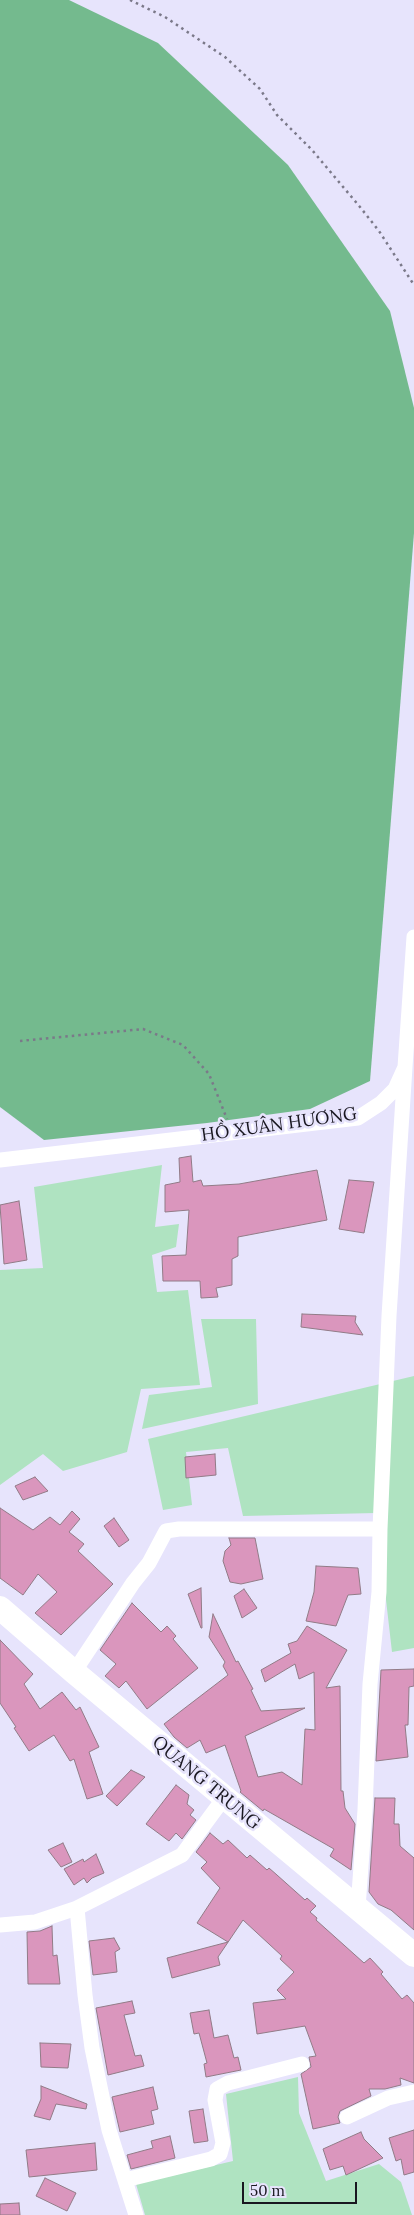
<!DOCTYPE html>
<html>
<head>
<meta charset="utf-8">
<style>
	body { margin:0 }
	#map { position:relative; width:414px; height:2215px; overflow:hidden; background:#e7e4fc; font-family:Lora,serif }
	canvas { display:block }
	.scale { position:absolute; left:242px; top:2182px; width:115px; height:22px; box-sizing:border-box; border:2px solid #191720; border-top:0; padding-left:6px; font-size:15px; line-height:18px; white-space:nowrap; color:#191720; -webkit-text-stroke:4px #e7e4fc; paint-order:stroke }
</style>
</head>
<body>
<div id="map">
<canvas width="414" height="2215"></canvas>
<div class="scale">50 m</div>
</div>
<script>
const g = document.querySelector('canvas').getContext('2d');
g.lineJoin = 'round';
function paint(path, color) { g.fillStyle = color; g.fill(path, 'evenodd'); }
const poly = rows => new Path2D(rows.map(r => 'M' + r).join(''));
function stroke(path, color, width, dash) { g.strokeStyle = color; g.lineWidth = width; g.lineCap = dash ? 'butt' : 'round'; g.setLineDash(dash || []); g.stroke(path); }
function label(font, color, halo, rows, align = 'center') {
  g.font = font + ' Lora,serif'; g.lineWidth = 5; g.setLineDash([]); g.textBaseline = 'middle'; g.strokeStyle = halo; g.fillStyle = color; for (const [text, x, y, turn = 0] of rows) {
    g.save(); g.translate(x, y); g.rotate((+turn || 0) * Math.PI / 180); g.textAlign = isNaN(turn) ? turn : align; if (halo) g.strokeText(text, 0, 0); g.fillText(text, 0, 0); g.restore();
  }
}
paint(poly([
	[162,1165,155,1227,179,1224,176,1247,152,1255,157,1292,188,1290,200,1385,141,1389,127,1452,63,1471,43,1454,0,1485,0,1270,43,1268,34,1187],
	[201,1319,256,1319,258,1404,142,1429,149,1395,212,1387],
	[414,1376,414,1648,392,1652,376,1513,243,1516,228,1448,186,1452,192,1505,163,1510,148,1439],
	[298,2077,299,2113,326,2181,379,2164,401,2182,412,2215,145,2215,136,2184,233,2161,226,2094]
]), '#afe3c1');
paint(poly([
	[0,0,69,0,158,43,288,165,390,311,414,408,414,533,370,1081,310,1109,207,1123,44,1140,0,1107]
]), '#74ba8e');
const building = poly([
	[191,1156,193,1182,201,1180,203,1186,239,1184,317,1170,327,1220,238,1237,238,1256,232,1259,232,1285,216,1288,218,1297,201,1298,200,1281,163,1281,162,1256,186,1255,189,1210,165,1212,165,1185,180,1182,179,1158,191,1156],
	[349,1180,374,1182,364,1233,339,1229,349,1180],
	[19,1201,27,1260,4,1264,0,1205,19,1201],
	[302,1314,356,1316,355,1322,363,1335,301,1327,302,1314],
	[215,1454,216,1475,186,1478,185,1457,215,1454],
	[35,1477,48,1491,23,1500,15,1486,35,1477],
	[0,1508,33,1530,50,1517,60,1525,72,1511,80,1519,69,1532,84,1544,78,1551,113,1584,61,1635,35,1613,57,1592,38,1574,23,1595,0,1578,0,1508],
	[114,1518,129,1540,119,1547,104,1526,114,1518],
	[229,1538,255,1538,263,1579,241,1584,230,1582,223,1561,225,1551,231,1545,229,1538],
	[316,1566,358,1568,361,1594,348,1595,336,1626,306,1621,314,1592,316,1566],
	[201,1588,202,1628,201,1628,188,1594,201,1588],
	[244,1589,257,1608,242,1618,234,1596,244,1589],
	[132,1603,161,1632,167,1626,176,1636,173,1639,198,1668,147,1709,126,1681,119,1688,105,1676,116,1664,100,1650,132,1603],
	[213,1614,236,1662,238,1661,253,1689,251,1690,261,1711,305,1708,245,1736,258,1777,282,1772,302,1785,305,1729,315,1730,314,1672,299,1679,295,1664,265,1682,261,1670,291,1653,288,1644,297,1641,307,1626,347,1650,326,1688,340,1686,341,1791,343,1791,345,1808,355,1824,351,1870,330,1856,334,1849,264,1809,263,1811,240,1792,241,1791,225,1745,206,1753,200,1740,187,1748,174,1737,164,1724,228,1675,223,1666,225,1662,209,1637,213,1614],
	[0,1640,33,1674,24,1684,40,1709,62,1692,76,1710,80,1707,99,1747,89,1752,103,1794,87,1799,74,1759,70,1761,54,1735,29,1751,14,1728,16,1727,0,1703,0,1640],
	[414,1669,414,1686,409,1687,408,1725,405,1725,408,1757,376,1761,381,1670,414,1669],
	[131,1770,145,1777,117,1806,106,1796,131,1770],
	[176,1785,189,1795,187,1804,194,1810,190,1815,196,1820,182,1839,176,1833,169,1841,146,1824,176,1785],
	[375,1798,395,1798,394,1824,399,1824,400,1846,414,1858,414,1930,391,1910,378,1904,369,1892,375,1798],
	[210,1833,223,1844,228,1840,247,1858,250,1855,267,1870,269,1868,277,1875,305,1900,307,1898,316,1906,310,1912,317,1918,316,1920,364,1963,370,1958,383,1972,381,1974,402,1999,407,1995,414,2003,414,2083,400,2078,401,2085,385,2089,369,2089,371,2096,340,2111,338,2117,340,2123,313,2129,301,2074,311,2067,309,2057,316,2056,305,2026,257,2034,253,2003,286,1999,277,1990,294,1972,280,1959,282,1956,243,1920,218,1957,220,1965,172,1978,167,1958,228,1942,197,1923,220,1888,201,1868,207,1862,196,1852,210,1833],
	[63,1843,72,1862,61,1867,48,1850,63,1843],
	[96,1854,104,1873,92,1878,87,1883,84,1878,74,1885,64,1869,83,1859,84,1862,96,1854],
	[52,1926,53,1956,57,1955,60,1984,28,1984,27,1932,40,1931,52,1926],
	[114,1938,120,1949,115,1952,117,1972,93,1975,89,1941,114,1938],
	[132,2001,135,2013,124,2015,135,2056,141,2055,144,2066,108,2075,96,2008,132,2001],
	[209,2010,214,2038,228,2035,234,2058,238,2057,241,2070,206,2077,204,2064,207,2063,199,2033,194,2034,190,2013,209,2010],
	[40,2043,71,2044,68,2068,41,2067,40,2043],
	[41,2086,87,2104,86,2109,56,2104,50,2120,34,2116,41,2099,41,2086],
	[153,2087,158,2109,151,2111,154,2124,120,2132,112,2097,153,2087],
	[203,2109,208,2141,194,2143,189,2111,203,2109],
	[414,2130,414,2172,404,2175,401,2159,396,2161,389,2138,414,2130],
	[361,2132,364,2139,383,2158,346,2175,343,2166,330,2170,323,2149,361,2132],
	[170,2136,175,2158,131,2169,127,2155,153,2148,151,2141,170,2136],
	[95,2143,97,2170,29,2177,26,2150,95,2143],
	[45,2178,76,2193,67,2211,36,2196,45,2178],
	[19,2203,20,2215,0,2215,0,2204,19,2203]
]);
paint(building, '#da96bd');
stroke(building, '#917b87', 1);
stroke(poly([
	[130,0,165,17,225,57,260,89,277,115,312,150,360,207,379,231,414,285],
	[20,1041,143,1029,183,1045,209,1074,227,1119]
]), '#7b7989', 2.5, [2.5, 4]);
stroke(poly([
	[0,1160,358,1118,381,1103,395,1089,405,1067,414,937],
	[74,1672,133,1583,149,1563,166,1531,179,1529,380,1529],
	[77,1908,85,1995,92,2048,109,2130,136,2215],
	[358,1908,365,1810,370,1684,379,1592,380,1529,389,1316,405,1067],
	[0,1925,35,1922,77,1908,182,1855,224,1798],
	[347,2117,388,2098,414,2092],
	[125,2180,211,2159,220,2154,223,2143,215,2100,217,2089,228,2083,302,2064]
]), '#fff', 15);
stroke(poly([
	[0,1608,74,1672,414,1955]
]), '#fff', 24);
label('18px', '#191720', '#e7e4fc', [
	["HỒ XUÂN HƯƠNG",279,1125,-8],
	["QUANG TRUNG",206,1783,40]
]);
</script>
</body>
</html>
